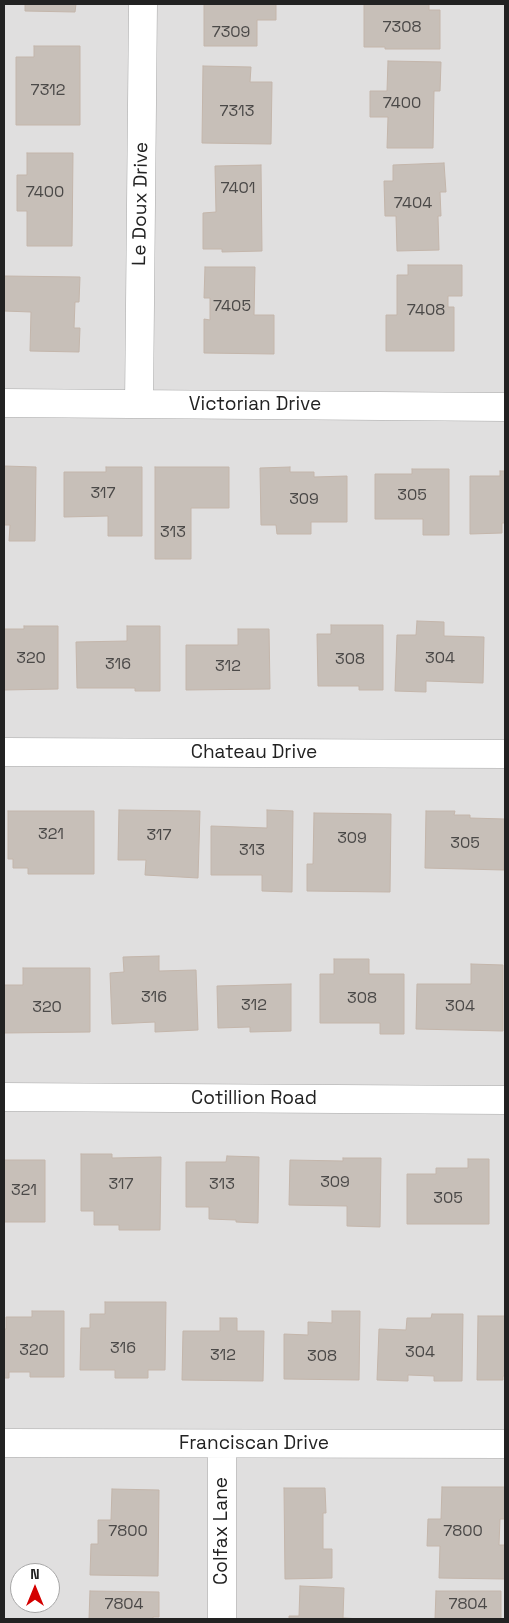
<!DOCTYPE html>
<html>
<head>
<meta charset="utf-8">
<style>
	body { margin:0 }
	#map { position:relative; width:509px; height:1623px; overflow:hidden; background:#f2efe9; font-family:"Space Grotesk",sans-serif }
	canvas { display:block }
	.frame { position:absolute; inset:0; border:5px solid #222; pointer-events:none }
	.north { position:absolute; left:10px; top:1563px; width:50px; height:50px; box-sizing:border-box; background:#fff; border:1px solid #a7a7a7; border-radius:50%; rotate:0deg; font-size:14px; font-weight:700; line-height:20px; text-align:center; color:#222 }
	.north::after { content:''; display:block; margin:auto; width:18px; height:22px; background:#d40000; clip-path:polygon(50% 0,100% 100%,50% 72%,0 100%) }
</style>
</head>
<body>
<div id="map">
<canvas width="509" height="1623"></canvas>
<div class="frame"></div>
<div class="north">N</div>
</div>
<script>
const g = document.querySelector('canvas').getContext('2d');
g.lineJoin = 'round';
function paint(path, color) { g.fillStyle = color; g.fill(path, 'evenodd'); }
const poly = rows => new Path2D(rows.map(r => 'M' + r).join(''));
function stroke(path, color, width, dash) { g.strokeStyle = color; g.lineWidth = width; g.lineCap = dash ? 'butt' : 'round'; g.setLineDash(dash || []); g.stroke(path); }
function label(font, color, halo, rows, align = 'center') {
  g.font = font + ' "Space Grotesk",sans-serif'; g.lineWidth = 4; g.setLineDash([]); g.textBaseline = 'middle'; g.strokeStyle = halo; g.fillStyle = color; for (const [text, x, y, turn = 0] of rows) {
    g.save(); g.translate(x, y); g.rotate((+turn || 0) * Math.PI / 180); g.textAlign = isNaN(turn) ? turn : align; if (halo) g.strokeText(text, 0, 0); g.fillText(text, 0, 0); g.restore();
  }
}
paint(poly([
	[4,4,505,4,505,1619,4,1619],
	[20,1573,50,1573,50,1603,20,1603]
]), '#e0dfdf');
const building = poly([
	[25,4,76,4,75,12,25,11,25,4],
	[204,4,276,4,276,20,257,20,257,46,204,46,204,4],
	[364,4,429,4,429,10,440,10,440,49,385,49,385,47,364,47,364,4],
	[34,46,80,46,80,125,16,125,16,57,34,57,34,46],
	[388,61,441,62,440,91,434,91,433,148,387,148,388,117,370,117,370,91,387,91,388,61],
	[203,66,251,67,250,82,272,82,271,144,202,143,203,66],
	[27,153,73,153,72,246,27,246,27,211,17,211,17,175,27,175,27,153],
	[444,163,446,192,440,192,441,216,438,216,439,250,397,251,396,216,385,216,384,181,393,181,393,165,444,163],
	[261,165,262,251,222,252,222,249,203,249,203,213,216,212,215,166,261,165],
	[408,265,462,265,462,296,448,296,448,307,454,307,454,351,386,351,386,315,397,315,397,275,408,275,408,265],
	[205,267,255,267,254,315,274,315,274,354,204,353,204,319,210,320,210,298,204,298,205,267],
	[4,276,80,277,79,302,75,302,74,328,80,328,79,352,30,351,31,312,4,311,4,276],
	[4,466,36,467,35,541,9,541,10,525,4,525,4,466],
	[106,467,142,467,142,536,108,536,108,516,64,517,64,472,106,472,106,467],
	[155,467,229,467,229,508,191,508,191,559,155,559,155,467],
	[290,467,290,472,314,472,314,477,347,476,347,522,311,522,311,534,277,534,276,525,261,525,260,468,290,467],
	[412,469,449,469,449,535,423,535,423,519,375,519,375,474,412,474,412,469],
	[500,471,505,471,505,523,502,523,502,533,470,534,470,476,500,476,500,471],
	[417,621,444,622,444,636,484,637,483,683,426,681,426,692,395,691,397,635,416,635,417,621],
	[331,625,383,625,383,690,359,690,359,686,318,686,317,634,331,634,331,625],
	[24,626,58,626,58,689,4,690,4,629,24,629,24,626],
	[127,626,160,626,160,691,135,691,135,688,77,688,76,642,127,641,127,626],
	[238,629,269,629,270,689,186,690,186,645,238,645,238,629],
	[119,810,200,811,198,878,145,875,146,860,118,860,119,810],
	[267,810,293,811,292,892,262,891,262,875,211,875,211,826,267,828,267,810],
	[8,811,94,811,94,874,28,874,28,868,13,868,13,859,8,859,8,811],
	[426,811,455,811,454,815,470,815,470,818,505,819,504,870,425,868,426,811],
	[314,813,391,814,390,892,307,891,307,864,313,864,314,813],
	[159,956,159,971,196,970,198,1030,155,1032,155,1022,112,1024,110,973,124,972,123,957,159,956],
	[334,959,369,959,369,974,404,974,404,1034,380,1034,380,1023,320,1023,320,974,334,974,334,959],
	[471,964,503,965,503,1031,416,1029,417,984,471,984,471,964],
	[23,968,90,968,90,1032,4,1033,4,985,23,985,23,968],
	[291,984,291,1031,250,1032,250,1027,218,1028,217,986,291,984],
	[81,1154,112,1154,112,1158,161,1157,160,1230,119,1230,119,1225,94,1225,94,1211,81,1211,81,1154],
	[227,1156,259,1157,258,1223,236,1222,236,1220,209,1219,209,1207,186,1207,186,1162,226,1162,227,1156],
	[343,1158,381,1158,380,1227,347,1226,347,1206,289,1205,290,1160,343,1161,343,1158],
	[468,1159,489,1159,489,1224,407,1224,407,1174,436,1174,436,1168,468,1168,468,1159],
	[4,1160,45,1160,45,1222,4,1222,4,1160],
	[105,1302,166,1302,165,1370,148,1370,148,1378,115,1378,115,1370,80,1370,81,1328,90,1328,90,1314,105,1314,105,1302],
	[32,1311,64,1311,64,1377,30,1377,30,1372,9,1372,9,1378,4,1378,4,1329,6,1329,6,1317,32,1317,32,1311],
	[332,1311,360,1311,359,1380,284,1379,284,1334,308,1335,308,1322,332,1323,332,1311],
	[432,1314,463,1314,462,1381,434,1381,434,1376,408,1375,408,1381,377,1380,379,1329,406,1330,407,1318,431,1318,432,1314],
	[478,1316,505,1316,505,1376,503,1376,503,1380,477,1380,478,1316],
	[220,1318,237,1318,237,1331,264,1331,263,1381,182,1380,183,1331,220,1331,220,1318],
	[442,1487,505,1487,505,1519,500,1519,499,1545,505,1545,505,1579,439,1578,440,1546,427,1546,428,1519,441,1519,442,1487],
	[284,1488,325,1488,326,1513,323,1513,323,1549,332,1549,332,1578,285,1579,284,1488],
	[112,1489,159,1490,158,1576,90,1575,91,1544,98,1544,98,1520,111,1520,112,1489],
	[300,1586,344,1588,343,1618,362,1619,289,1619,289,1616,299,1616,300,1586],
	[90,1591,159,1592,159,1617,153,1617,153,1619,89,1619,90,1591],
	[436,1591,501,1591,501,1619,435,1619,436,1591]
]);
paint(building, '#c7bfb8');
stroke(building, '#c4b6ab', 1);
const minor = poly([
	[4,403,505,407],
	[139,404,143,4],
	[4,752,505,754],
	[4,1097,505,1100],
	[4,1443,505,1444],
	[222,1444,222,1619]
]);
stroke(minor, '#a9a9a9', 29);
stroke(minor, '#fff', 28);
label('16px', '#4b4948', null, [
	["7308",402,28],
	["7309",231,33],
	["7312",48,91],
	["7400",402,104],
	["7313",237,112],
	["7401",238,189],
	["7400",45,193],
	["7404",413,204],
	["7405",232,307],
	["7408",426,311],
	["317",103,494],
	["305",412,496],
	["309",304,500],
	["313",173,533],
	["320",31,659],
	["304",440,659],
	["308",350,660],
	["316",118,665],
	["312",228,667],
	["321",51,835],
	["317",159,836],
	["309",352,839],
	["305",465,844],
	["313",252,851],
	["316",154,998],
	["308",362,999],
	["312",254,1006],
	["304",460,1007],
	["320",47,1008],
	["309",335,1183],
	["317",121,1185],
	["313",222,1185],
	["321",24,1191],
	["305",448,1199],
	["316",123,1349],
	["320",34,1351],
	["304",420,1353],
	["312",223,1356],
	["308",322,1357],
	["7800",128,1532],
	["7800",463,1532],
	["7804",124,1605],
	["7804",468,1605]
]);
label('19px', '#222', '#fff', [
	["Le Doux Drive",141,204,-89],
	["Victorian Drive",255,405],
	["Chateau Drive",254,753],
	["Cotillion Road",254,1099],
	["Franciscan Drive",254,1444],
	["Colfax Lane",222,1531,-90]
]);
</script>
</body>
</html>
